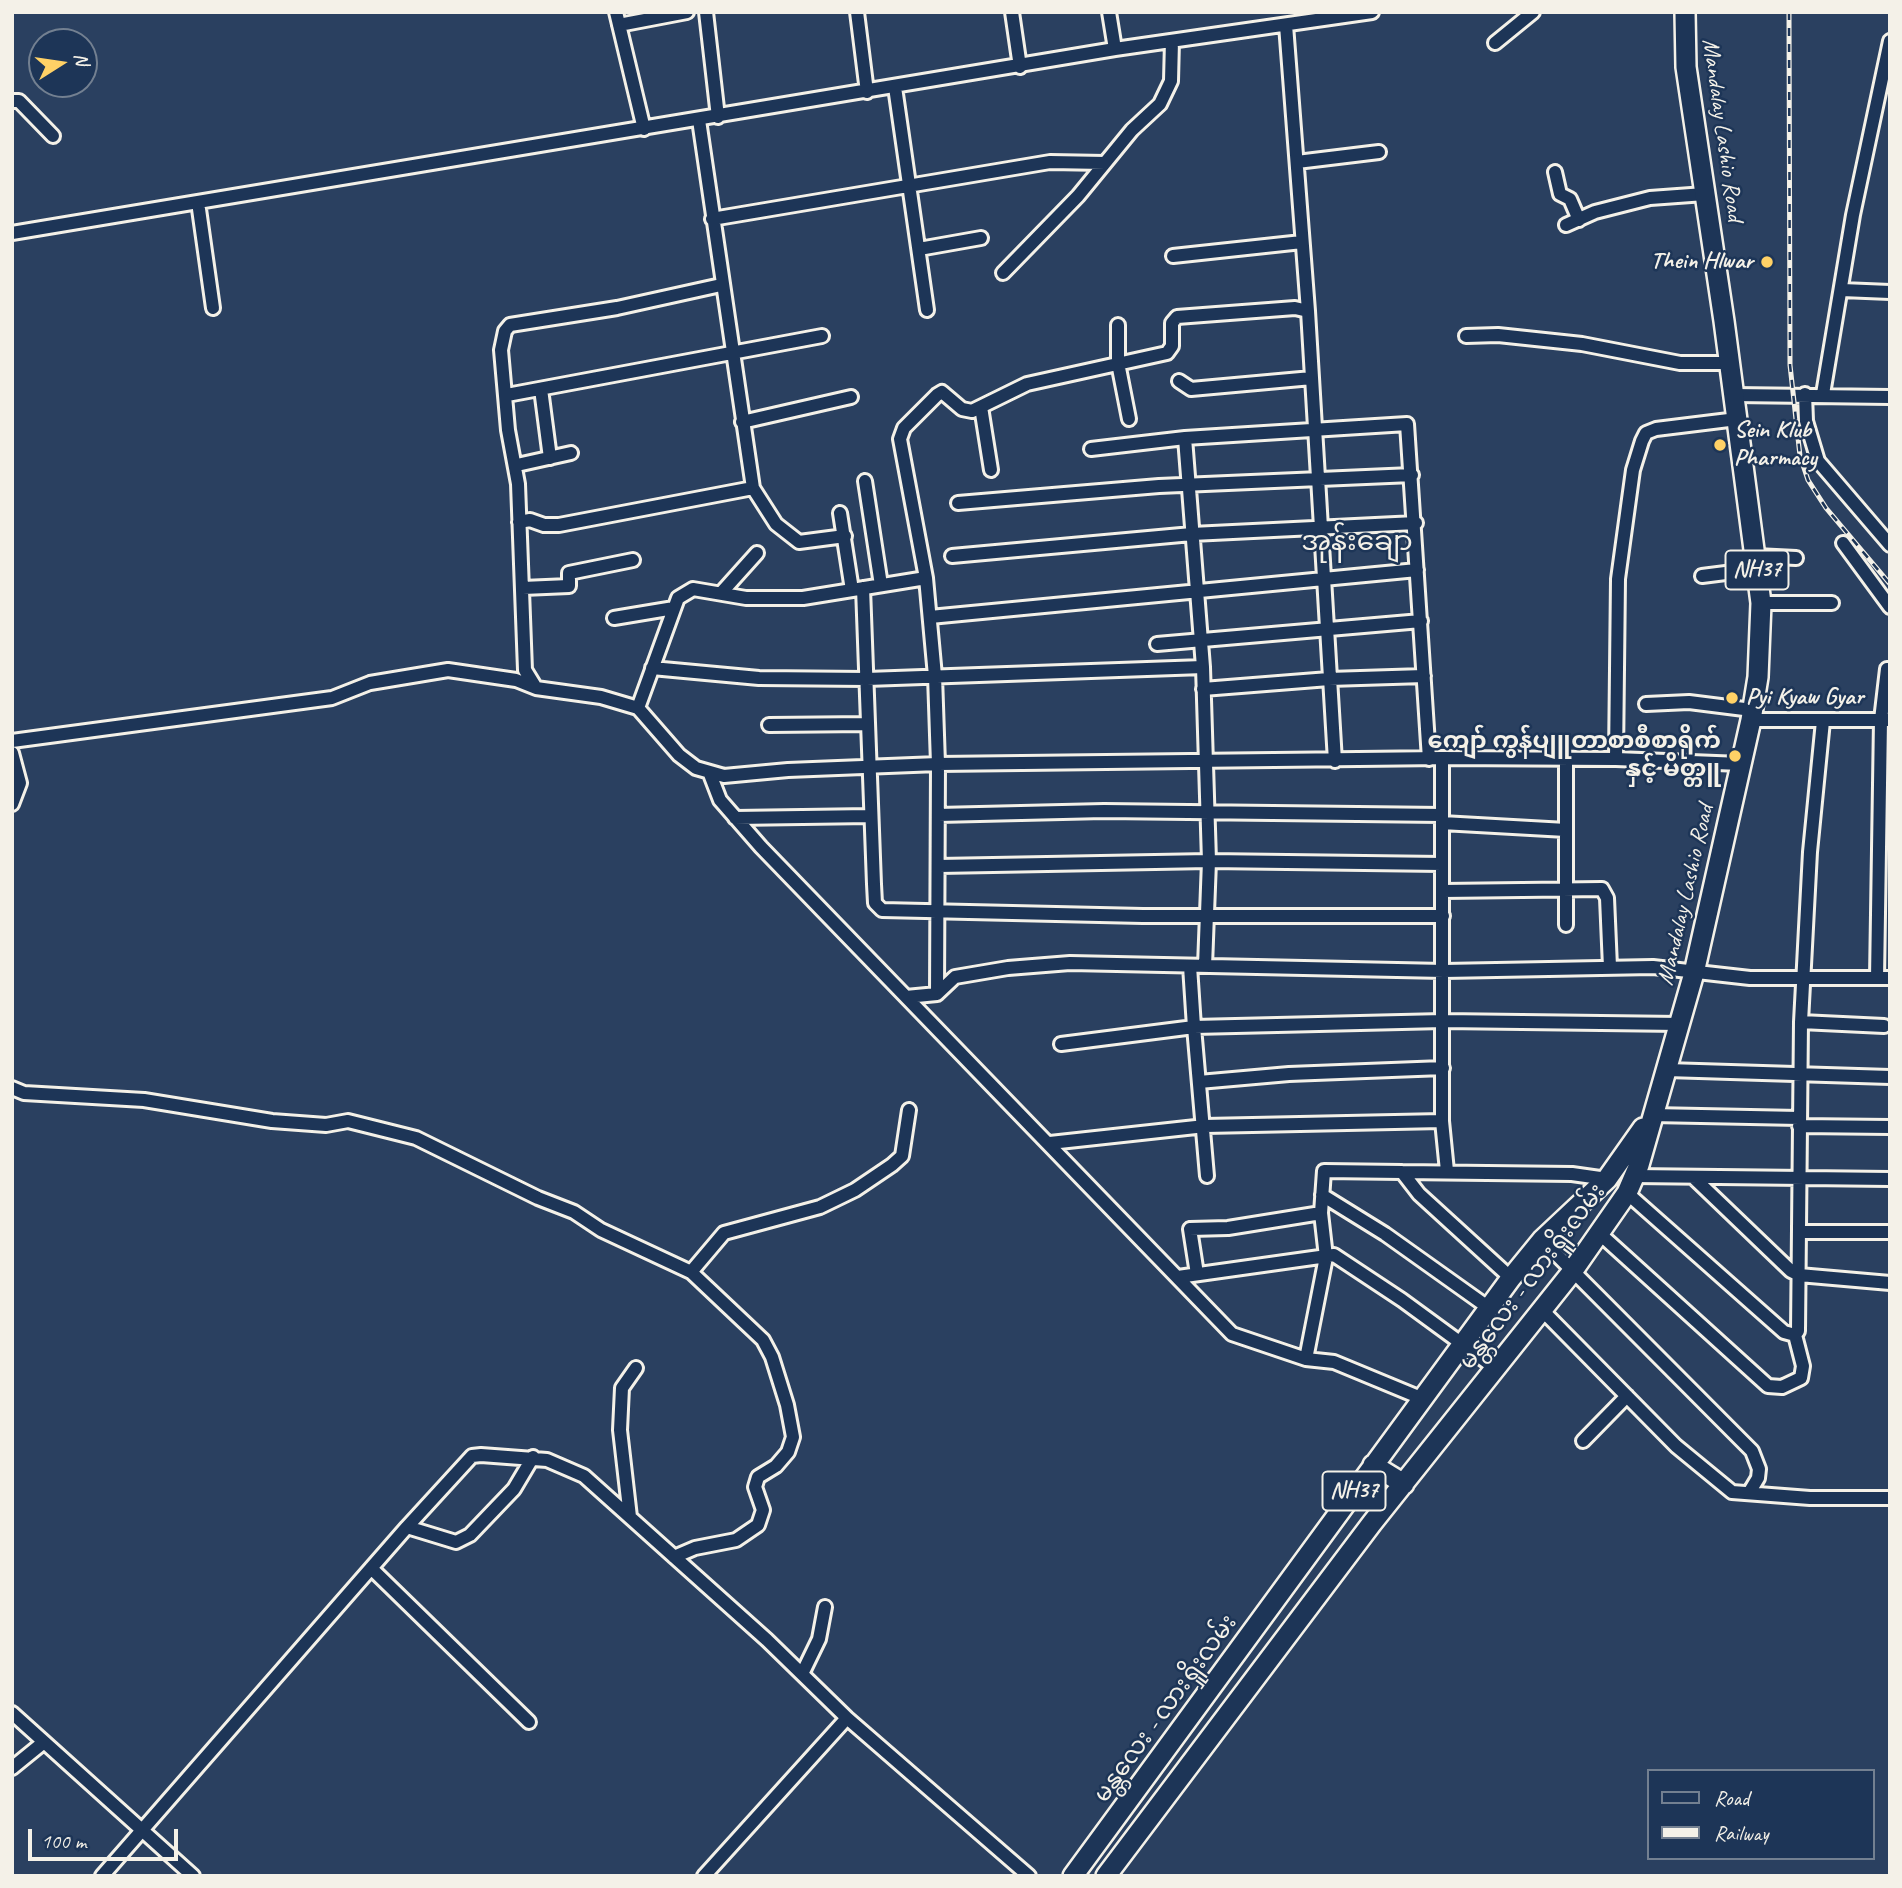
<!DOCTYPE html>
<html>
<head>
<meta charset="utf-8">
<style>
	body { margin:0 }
	#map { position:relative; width:1902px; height:1888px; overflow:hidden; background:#2a4060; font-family:Caveat,sans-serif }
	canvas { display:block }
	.frame { position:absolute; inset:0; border:14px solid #f4f1e8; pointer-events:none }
	.legend { position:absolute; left:1647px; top:1769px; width:228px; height:91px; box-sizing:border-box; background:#1d3557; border:2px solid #738091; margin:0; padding:9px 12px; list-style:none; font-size:21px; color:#f4f1e8 }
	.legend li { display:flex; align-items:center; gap:14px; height:35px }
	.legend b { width:35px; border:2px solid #738091 }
	.north { position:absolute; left:28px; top:28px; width:70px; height:70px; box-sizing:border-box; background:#1d3557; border:2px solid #738091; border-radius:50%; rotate:78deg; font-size:19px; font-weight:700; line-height:28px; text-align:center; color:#f4f1e8 }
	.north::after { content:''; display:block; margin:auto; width:24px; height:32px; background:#ffd166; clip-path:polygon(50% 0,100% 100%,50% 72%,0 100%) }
	.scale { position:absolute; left:28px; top:1829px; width:150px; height:32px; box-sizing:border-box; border:4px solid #f4f1e8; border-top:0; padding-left:9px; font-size:21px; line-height:24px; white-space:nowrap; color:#f4f1e8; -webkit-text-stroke:5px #1d3557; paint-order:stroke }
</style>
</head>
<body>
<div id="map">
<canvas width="1902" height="1888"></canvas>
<div class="frame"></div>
<ul class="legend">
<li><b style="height:9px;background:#1d3557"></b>Road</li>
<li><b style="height:9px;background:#f4f1e8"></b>Railway</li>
</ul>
<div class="north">N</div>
<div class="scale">100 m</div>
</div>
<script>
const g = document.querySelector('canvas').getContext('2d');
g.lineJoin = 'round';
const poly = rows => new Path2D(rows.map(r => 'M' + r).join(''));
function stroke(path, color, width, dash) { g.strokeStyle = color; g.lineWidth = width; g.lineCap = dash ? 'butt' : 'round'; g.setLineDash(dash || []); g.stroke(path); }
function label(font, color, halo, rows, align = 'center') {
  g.font = font + ' Caveat,"Noto Sans Myanmar",sans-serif'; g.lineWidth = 5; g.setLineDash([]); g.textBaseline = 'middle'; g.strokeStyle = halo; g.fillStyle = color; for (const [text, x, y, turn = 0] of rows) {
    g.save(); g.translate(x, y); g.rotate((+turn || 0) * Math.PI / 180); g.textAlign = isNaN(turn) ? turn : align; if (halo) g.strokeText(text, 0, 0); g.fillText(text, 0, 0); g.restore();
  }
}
const minor = poly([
	[616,12,644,129],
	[706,12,718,117],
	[857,12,867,92],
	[1012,12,1020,67],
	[1109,12,1115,49],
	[619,25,687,12],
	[1286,25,1308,311,1335,761],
	[1495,43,1533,12],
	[895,87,927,310],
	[12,101,19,101,53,136],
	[1297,162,1379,152],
	[1555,172,1560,194,1570,199,1579,220],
	[198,202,213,308],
	[712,219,1050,162,1105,163],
	[1566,225,1595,212,1650,198,1705,194],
	[12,233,1115,49,1372,12],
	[919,249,981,238],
	[1173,256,1302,242],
	[1003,273,1078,196,1132,130,1160,104,1171,81,1172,41],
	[1842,290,1890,292],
	[1118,325,1118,363,1129,419],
	[1466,336,1498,335,1582,344,1680,363,1730,363],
	[1179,381,1191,389,1312,378],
	[541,389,550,458],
	[1805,394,1806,421,1818,461,1890,545],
	[1823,394,1853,215,1890,41],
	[507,395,822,336],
	[1734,395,1890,397],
	[981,407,991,470],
	[742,422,851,397],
	[1185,438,1203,667,1209,861,1205,966],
	[1091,449,1185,438,1407,424,1429,759],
	[517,465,571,453],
	[865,481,881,585],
	[753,488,776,524,799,542,845,536],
	[958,503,1159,486,1412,475],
	[840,513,852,590],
	[519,522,530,520,544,525,559,525,753,488,699,120],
	[1843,543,1890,607],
	[952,556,1192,534,1416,523],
	[1756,556,1796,558],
	[1702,576,1757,569],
	[926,578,935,676,938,764,937,994],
	[523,588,569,586,569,573,633,560],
	[863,588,874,884,875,903,882,910,1143,916,1443,916],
	[722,592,757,553],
	[1761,603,1832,603],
	[930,617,1417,570],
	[614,618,674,608],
	[1157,644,1421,621],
	[652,668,759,678,867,679,1203,667],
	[536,688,525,670,518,484,508,430,501,350,505,331,510,325,617,308,721,285],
	[1203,689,1329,679,1424,676],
	[1646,704,1689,702,1752,710],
	[638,708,678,598,693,589,746,598,803,598,926,578,900,439,904,428,937,395,942,392,962,409,972,411,1027,384,1167,353,1172,346,1172,323,1177,317,1295,308,1308,311],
	[1751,720,1890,720],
	[769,725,867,724],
	[12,741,332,698,370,683,448,670,516,680,536,688,601,697,638,708,679,755,696,768,724,776,788,770,938,764,1442,758,1616,759,1741,764],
	[12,753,20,783,12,804],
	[1442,758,1442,1121,1447,1171],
	[1566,758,1566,925],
	[1616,759,1618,579,1633,470,1642,441,1646,433,1656,429,1737,419],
	[710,774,720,800,761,847,1232,1334,1306,1359,1334,1362,1421,1398],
	[938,815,1104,811,1442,815],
	[735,818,870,816],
	[1442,823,1566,830],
	[939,866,1209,861,1442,864],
	[1443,891,1602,889,1607,898,1610,967],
	[1190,966,1194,1027,1443,1021,1680,1024],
	[1877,978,1881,720,1887,669],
	[906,997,937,994,955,977,1008,968,1070,963,1444,971,1653,967,1750,978,1890,978],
	[1801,1022,1884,1026],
	[1061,1044,1194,1027,1207,1176],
	[1667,1070,1890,1077],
	[1199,1082,1289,1074,1443,1068],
	[12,1088,24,1093,144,1100,272,1121,326,1125,348,1121,416,1138,538,1198,574,1212,601,1230,691,1272,763,1340,772,1357,787,1405,793,1437,788,1452,776,1466,758,1477,755,1487,763,1510,758,1525,736,1540,695,1548,674,1557],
	[1652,1115,1799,1118],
	[1799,1126,1890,1127],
	[1050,1143,1205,1126,1442,1121],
	[1634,1176,1890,1179],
	[1694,1178,1791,1271,1799,1275,1890,1283],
	[1627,1193,1784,1332,1795,1335,1798,1331,1801,1022,1810,852,1823,721],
	[1322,1195,1385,1234,1489,1308],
	[1800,1232,1890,1232],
	[1599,1233,1768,1386,1782,1387,1801,1378,1803,1366,1795,1335],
	[1542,1240,1752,1451,1759,1469,1758,1478,1749,1493],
	[691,1272,724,1233,820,1207,855,1190,892,1165,902,1156,909,1110],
	[1197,1274,1190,1229,1228,1228,1321,1213],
	[1178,1277,1334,1255,1402,1300,1495,1368],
	[1511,1278,1419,1194,1402,1172,1572,1174,1607,1179],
	[1542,1310,1676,1446,1732,1492,1810,1498,1890,1498],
	[1306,1359,1326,1257,1321,1213,1324,1171,1402,1172],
	[1583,1441,1627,1396],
	[630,1517,620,1430,622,1388,636,1368],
	[407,1527,456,1542,470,1535,514,1489,533,1457],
	[371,1568,529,1722],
	[802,1674,819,1639,825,1607],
	[12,1713,193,1876],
	[12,1768,44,1742],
	[102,1876,407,1527,472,1456,481,1455,547,1460,584,1476,767,1640,847,1718,1029,1876],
	[704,1876,847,1718]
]);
const highway = poly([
	[1373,1465,1404,1484],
	[1073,1876,1511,1278,1542,1240,1607,1179,1643,1128],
	[1106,1876,1372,1523,1572,1272,1627,1193,1639,1165,1694,973,1751,720,1758,677,1761,603,1724,321,1686,67,1685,12]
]);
stroke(minor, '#f4f1e8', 18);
stroke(highway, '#f4f1e8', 24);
stroke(minor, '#1d3557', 12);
stroke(highway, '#1d3557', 19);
const rail = poly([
	[1789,12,1790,365,1800,456,1808,480,1826,508,1890,584]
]);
stroke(rail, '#f4f1e8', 5);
stroke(rail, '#1d3557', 2.5, [8]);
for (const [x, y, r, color] of [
	[1767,262,7,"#ffd166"],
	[1720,445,7,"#ffd166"],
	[1732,698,7,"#ffd166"],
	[1735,756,7,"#ffd166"]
]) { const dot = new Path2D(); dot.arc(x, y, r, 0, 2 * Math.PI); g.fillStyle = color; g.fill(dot); stroke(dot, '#1d3557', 2.5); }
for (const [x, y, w] of [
	[1757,570,63],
	[1354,1491,63]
]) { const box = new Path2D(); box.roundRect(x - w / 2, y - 19.5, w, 39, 5); g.fillStyle = '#1d3557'; g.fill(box); stroke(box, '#f4f1e8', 2); }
label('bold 23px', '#f4f1e8', null, [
	["NH37",1757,570],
	["NH37",1354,1491]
]);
label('24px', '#f4f1e8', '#1d3557', [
	["Mandalay Lashio Road",1722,130,82],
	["Mandalay Lashio Road",1686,895,-77],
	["မန္တလေး - လားရှိုးလမ်း",1533,1277,-53],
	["မန္တလေး - လားရှိုးလမ်း",1166,1709,-54]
]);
label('bold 24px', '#f4f1e8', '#1d3557', [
	["Thein Hlwar",1753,262],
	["Sein Klub",1734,431,"left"],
	["Pharmacy",1734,459,"left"],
	["Pyi Kyaw Gyar",1746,698,"left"],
	["ကျော် ကွန်ပျူတာစာစီစာရိုက်",1721,742],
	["နှင့် မိတ္တူ",1721,770]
], 'right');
label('28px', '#f4f1e8', '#1d3557', [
	["အုန်းချော",1357,543]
]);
</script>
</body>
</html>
